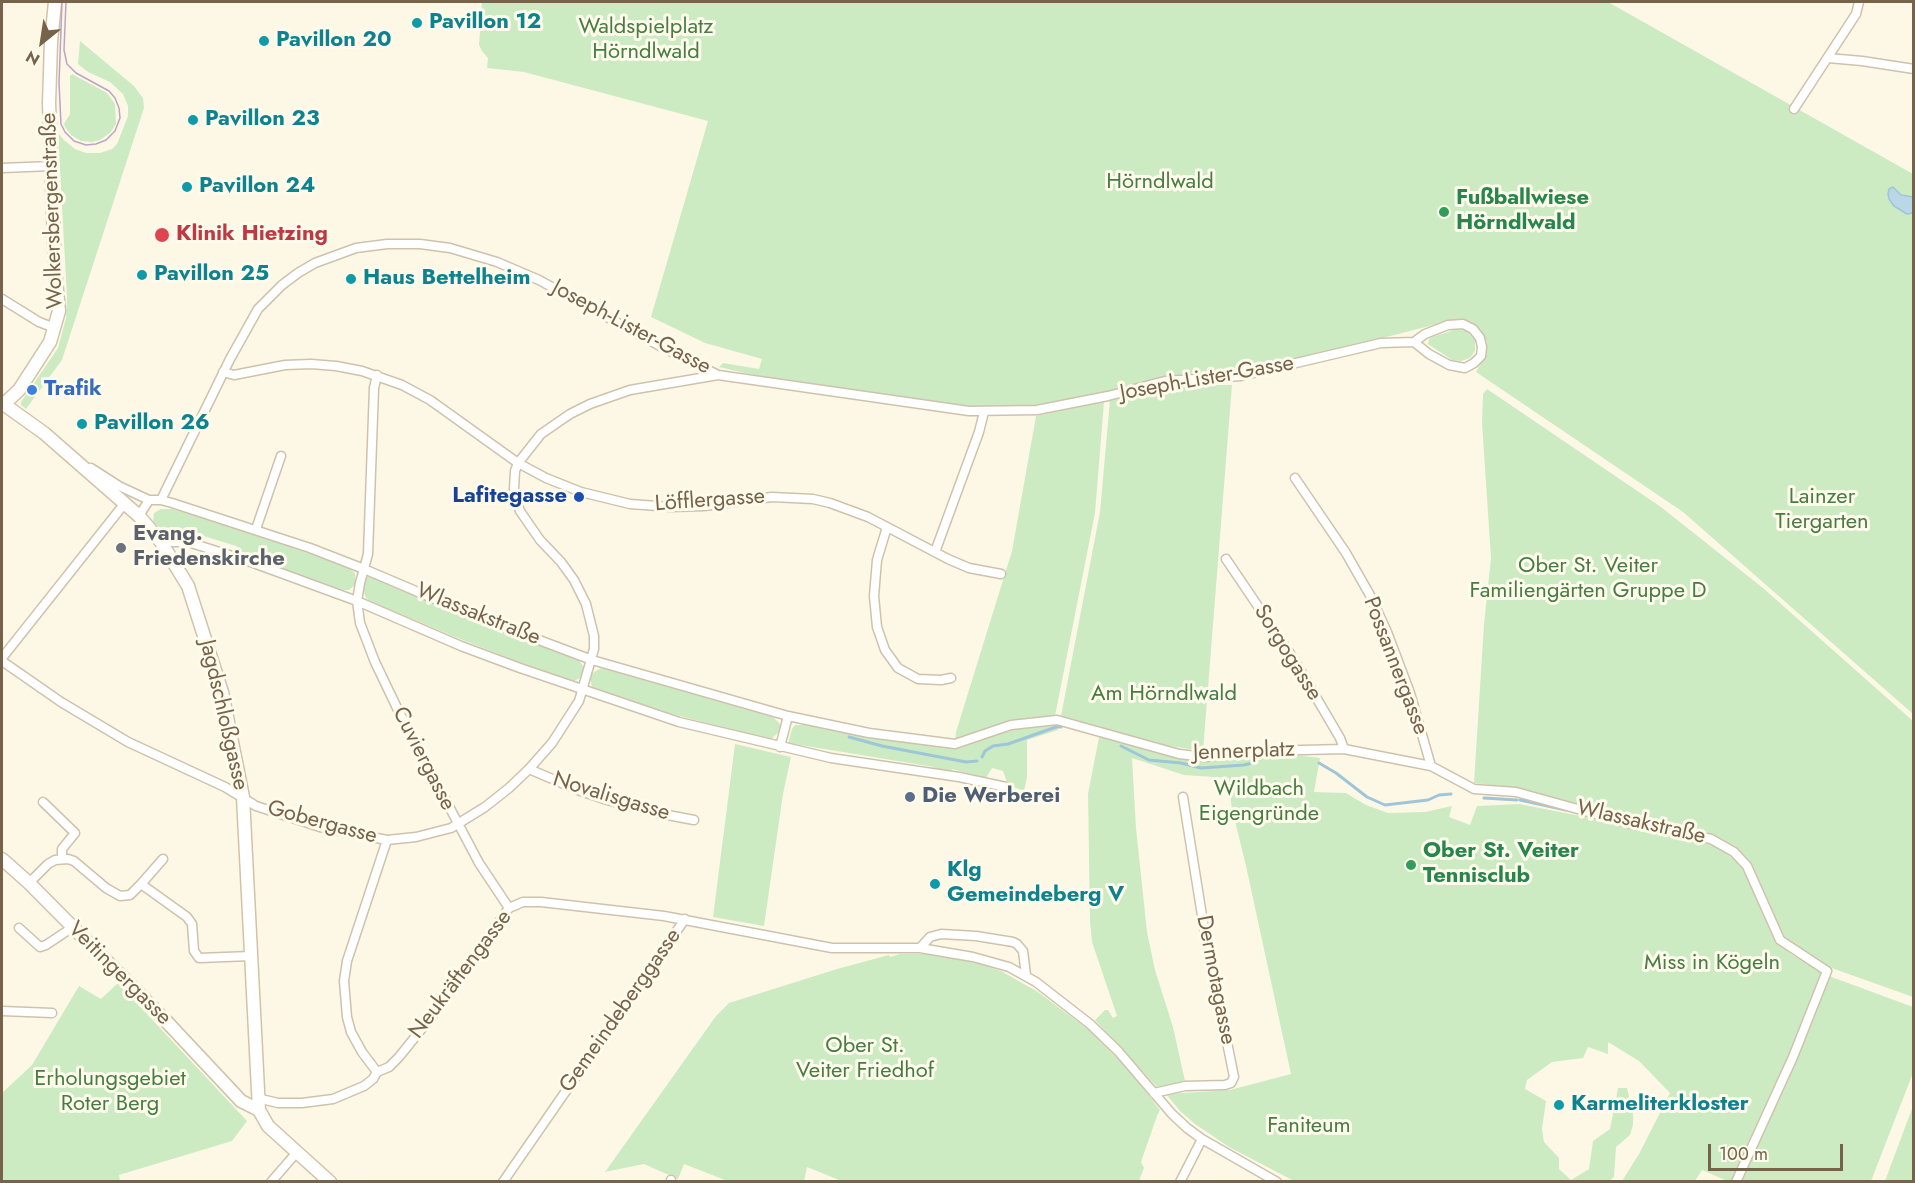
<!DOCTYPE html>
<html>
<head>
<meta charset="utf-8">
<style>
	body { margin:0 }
	#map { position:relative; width:1915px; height:1183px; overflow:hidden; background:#fdf8e6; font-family:Jost,sans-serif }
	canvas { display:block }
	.frame { position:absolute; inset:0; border:3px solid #77634a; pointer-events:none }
	.north { position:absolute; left:12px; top:12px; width:60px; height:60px; -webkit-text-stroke:4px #fffbec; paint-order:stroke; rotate:210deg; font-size:16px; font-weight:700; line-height:24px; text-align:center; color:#77634a }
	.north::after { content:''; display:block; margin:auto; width:21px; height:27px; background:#77634a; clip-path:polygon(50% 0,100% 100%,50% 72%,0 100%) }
	.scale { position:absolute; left:1708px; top:1144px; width:135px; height:27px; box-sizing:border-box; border:3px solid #77634a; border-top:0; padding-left:8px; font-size:18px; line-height:21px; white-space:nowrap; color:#77634a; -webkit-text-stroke:4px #fffbec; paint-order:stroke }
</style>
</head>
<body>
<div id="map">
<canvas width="1915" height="1183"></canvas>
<div class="frame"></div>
<div class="north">N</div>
<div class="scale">100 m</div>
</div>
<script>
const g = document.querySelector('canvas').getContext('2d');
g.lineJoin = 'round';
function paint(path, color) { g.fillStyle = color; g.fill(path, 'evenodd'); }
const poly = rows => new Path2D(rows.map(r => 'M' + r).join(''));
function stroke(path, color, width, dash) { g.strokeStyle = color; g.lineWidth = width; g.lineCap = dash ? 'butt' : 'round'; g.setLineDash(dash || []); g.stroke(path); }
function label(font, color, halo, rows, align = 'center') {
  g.font = font + ' Jost,sans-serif'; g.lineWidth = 6; g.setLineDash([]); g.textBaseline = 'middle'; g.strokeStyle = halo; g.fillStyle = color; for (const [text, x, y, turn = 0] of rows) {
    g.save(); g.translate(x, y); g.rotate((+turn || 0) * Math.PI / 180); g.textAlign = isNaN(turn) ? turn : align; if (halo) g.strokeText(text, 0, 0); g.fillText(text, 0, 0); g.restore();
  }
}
paint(poly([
	[482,2,1608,2,1913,174,1913,714,1683,512,1476,372,1486,354,1487,342,1481,331,1472,322,1457,319,1257,370,1206,377,1161,378,1103,393,1034,406,989,408,937,403,749,374,719,367,723,363,759,369,762,359,705,343,651,317,708,121,524,72,487,68,488,58,482,51,479,45],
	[80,41,134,86,143,98,144,108,62,360,26,409,21,405,21,402,27,393,31,395,36,390,32,386,58,348,66,318,67,297,58,133,64,140,75,149,86,153,100,153,112,149,117,144,128,116,128,106,123,94,110,82,88,72,78,64],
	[72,74,107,93,115,104,116,124,110,133,100,140,92,142,81,141,71,135,65,127,64,124,70,114,70,76],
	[1457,329,1467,331,1475,340,1475,351,1470,358,1461,361,1452,360,1428,344,1429,339,1432,337],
	[1171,385,1232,385,1203,751,1162,745,1201,760,1251,759,1295,755,1320,758,1314,792,1346,793,1366,805,1388,813,1425,812,1452,806,1449,817,1470,825,1477,806,1519,804,1679,835,1701,841,1721,849,1736,861,1747,875,1776,942,1792,955,1829,976,1913,1007,1913,1073,1871,1181,1727,1181,1702,1170,1695,1181,1622,1181,1639,1154,1670,1093,1639,1061,1608,1042,1608,1054,1588,1047,1583,1058,1552,1062,1527,1080,1525,1089,1546,1101,1542,1129,1544,1142,1559,1158,1559,1169,1571,1180,1589,1169,1593,1141,1610,1129,1618,1088,1627,1088,1633,1113,1633,1125,1630,1135,1616,1147,1614,1177,1609,1181,1294,1181,1229,1147,1195,1124,1180,1111,1166,1094,1230,1090,1291,1074,1246,866,1232,809,1229,789,1229,778,1184,775,1132,758,1136,828,1147,932,1155,970,1173,1027,1185,1081,1157,1087,1095,1020,1105,1010,1108,1010,1113,1018,1117,1016,1092,942,1090,921,1088,794,1101,727,1061,716,1100,512,1110,400],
	[1487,389,1661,507,1763,588,1913,721,1913,997,1826,966,1788,942,1781,936,1750,861,1735,847,1701,830,1630,818,1520,788,1474,783,1484,624,1491,558,1482,423,1483,394],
	[1104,402,1095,513,1055,716,1009,720,955,741,956,732,1012,551,1036,416],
	[161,509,172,509,221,523,345,566,355,573,356,584,349,590,343,590,241,554,236,546,191,532,183,537,166,532,153,522,154,513],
	[373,576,577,658,584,667,584,672,580,678,574,681,568,681,455,637,372,602,366,598,362,588,367,577],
	[601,668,773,717,780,724,780,731,770,740,665,712,601,692,592,688,590,677,594,672],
	[1056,724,1058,730,1027,740,1027,777,1024,791,1008,785,1003,771,992,768,986,778,952,769,951,772,934,770,934,767,794,744,792,746,788,744,792,729,795,725,808,725,866,737,949,748,969,745,1017,727],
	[735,744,791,757,783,794,764,926,713,917],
	[900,954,928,954,966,959,1001,971,1038,992,1089,1030,1129,1070,1160,1110,1157,1116,1141,1162,1144,1168,1139,1181,844,1182,807,1167,804,1181,730,1182,684,1164,678,1179,644,1164,605,1172,716,1016,729,1003,837,969,889,955,890,957],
	[118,983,247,1121,232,1141,119,1175,120,1181,2,1181,2,1093,32,1065,79,986,101,999],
	[1913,1106,1913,1181,1885,1181]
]), '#ccebc3');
const water = poly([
	[1893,187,1901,195,1913,197,1913,213,1907,214,1894,206,1889,199,1888,194,1889,189,1893,187]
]);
paint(water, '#b9d7e7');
stroke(water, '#9fc5d9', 1.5);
stroke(poly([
	[849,737,882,746,966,762,977,761],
	[1121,746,1149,760,1181,763,1201,768,1244,765,1256,762],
	[982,757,985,751,993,746,1008,744,1056,727,1061,727],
	[1319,763,1336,773,1367,797,1385,805,1428,800,1439,795,1451,794],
	[1484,798,1517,800],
	[1520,800,1566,810]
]), '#9fc5d9', 3);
const street = poly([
	[1828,58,1862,61,1914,69],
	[1794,109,1856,14,1859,2],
	[2,168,52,166],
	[2,299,39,322,55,328],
	[223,372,234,375,285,365,311,364,336,366,362,371,402,385,430,400,518,463,546,478,581,492,630,504,671,507,704,506,772,497,813,499,830,503,868,517,948,559,969,568,1001,574],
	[377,375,374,388,368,554,360,583,357,601,360,623,375,662,398,710,479,863,509,908],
	[91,468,119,486,149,500,161,500,172,503,310,548,364,569,470,614,592,660,788,716,869,733,955,744,1011,725,1057,720,1179,754,1205,757,1261,751,1344,749,1431,766,1474,789,1516,792,1632,824,1674,831,1711,839,1734,852,1747,866,1780,940,1827,971,1793,1057,1736,1182],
	[1295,478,1346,553,1371,597,1387,632,1410,693,1431,766],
	[161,500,230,359,258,309,282,285,298,273,315,263,356,248,387,244,420,244,450,248,497,262,539,280,660,346,718,375,969,411,1037,410,1108,396,1165,381,1241,376,1381,343,1414,342,1429,354,1449,365,1465,368,1474,363,1481,356,1482,347,1480,338,1473,329,1463,324,1448,325,1425,334,1414,342],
	[139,516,149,500],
	[887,527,877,560,874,596,877,627,885,650,898,668,918,679,941,680,951,678],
	[256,529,281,456],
	[161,542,188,542,248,561,357,601,461,646,520,668,679,722,831,758,959,777,1006,787],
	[935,552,979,432,984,412],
	[1226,559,1293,658,1340,738,1344,749],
	[2,658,125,503],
	[2,661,61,702,128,742,225,787,256,806,320,827,387,840,416,837,451,828,485,807,509,788,529,769,552,743,579,701,594,649,594,636,586,604,574,580,561,562,540,540,520,511,516,500,514,489,515,471,518,463,541,434,570,414,590,404,630,390,718,375],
	[780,747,788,716],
	[529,769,578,790,607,800,657,813,694,820],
	[43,802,75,833,62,849,62,858],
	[29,883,48,864,55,860,68,859,74,861,106,888,120,896,130,895,141,884,187,917,192,924,194,951,199,958,251,956],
	[141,884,163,859],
	[19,928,40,947,46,945,73,927],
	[920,948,930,937,941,934,976,936,1013,942,1017,944,1023,951,1026,975],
	[2,1011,52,1013],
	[377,1072,362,1052,351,1032,347,1017,344,981,347,961,387,840],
	[1154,1093,1185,1086,1225,1085,1231,1083,1234,1077,1204,928,1183,797],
	[257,1098,278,1103,302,1103,333,1099,364,1086,373,1079,377,1072,389,1067,399,1057,436,1011,509,908,523,902,541,902,664,916,832,948,920,948,973,957,1009,967,1036,982,1090,1024,1118,1051,1172,1114,1187,1128,1202,1139,1277,1182],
	[271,1182,297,1152],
	[503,1182,685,919],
	[671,1182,671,1180],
	[1180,1182,1202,1139]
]);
const secondary = poly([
	[2,403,44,433,139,516,161,542,188,586,222,692,243,797,259,1110,268,1126,330,1182],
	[3,405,19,390,50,342,59,311,55,270,49,103,51,42,55,2],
	[2,859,29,883,166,1021,241,1101,259,1110]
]);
stroke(street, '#cfc2ac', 11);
stroke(secondary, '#d2c3a8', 15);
stroke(street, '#fff', 8);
stroke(secondary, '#fff', 12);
stroke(poly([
	[62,2,59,83,61,124,65,132,74,141,86,145,96,144,106,140,115,131,120,118,119,108,115,98,109,91,76,73,67,64,64,50,66,2]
]), '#bea3c7', 1.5);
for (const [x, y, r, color] of [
	[417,23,6,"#0f9aa8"],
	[264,41,6,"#0f9aa8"],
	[193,120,6,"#0f9aa8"],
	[187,187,6,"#0f9aa8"],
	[1444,212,6,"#2e9e5b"],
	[162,235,8,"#e0444e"],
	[142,275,6,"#0f9aa8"],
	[351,279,6,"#0f9aa8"],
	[32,390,6,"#3f7fe0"],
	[82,424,6,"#0f9aa8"],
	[579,497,6,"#1a4fb4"],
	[121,548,6,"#6b7280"],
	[910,797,6,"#5c6f8a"],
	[1411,865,6,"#2e9e5b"],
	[935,884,6,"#0f9aa8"],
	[1559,1105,6,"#0f9aa8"]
]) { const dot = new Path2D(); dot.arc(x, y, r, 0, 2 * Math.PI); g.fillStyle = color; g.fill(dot); stroke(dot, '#fffbec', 2); }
label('bold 22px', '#0d838f', '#fffbec', [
	["Pavillon 12",429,23],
	["Pavillon 20",276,41],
	["Pavillon 23",205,120],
	["Pavillon 24",199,187],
	["Pavillon 25",154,275],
	["Haus Bettelheim",363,279],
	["Pavillon 26",94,424],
	["Klg",947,871],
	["Gemeindeberg V",947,896],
	["Karmeliterkloster",1571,1105]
], 'left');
label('22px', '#477d42', '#fffbec', [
	["Waldspielplatz",646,28],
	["Hörndlwald",646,53],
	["Hörndlwald",1160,183],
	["Lainzer",1822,498],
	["Tiergarten",1822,523],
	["Ober St. Veiter",1588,567],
	["Familiengärten Gruppe D",1588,592],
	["Am Hörndlwald",1164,695],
	["Wildbach",1259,790],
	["Eigengründe",1259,815],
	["Miss in Kögeln",1712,964],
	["Ober St.",865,1047],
	["Veiter Friedhof",865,1072],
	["Erholungsgebiet",110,1080],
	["Roter Berg",110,1105],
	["Faniteum",1309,1127]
]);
label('bold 22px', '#27864d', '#fffbec', [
	["Fußballwiese",1456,199],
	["Hörndlwald",1456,224],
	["Ober St. Veiter",1423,852],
	["Tennisclub",1423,877]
], 'left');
label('22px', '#77634a', '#fffbec', [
	["Wolkersbergenstraße",53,211,-92],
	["Joseph-Lister-Gasse",631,328,28],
	["Joseph-Lister-Gasse",1207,379,-10],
	["Löfflergasse",710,501,-4],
	["Wlassakstraße",478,615,22],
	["Sorgogasse",1287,653,58],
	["Possannergasse",1395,666,69],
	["Jagdschloßgasse",223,715,77],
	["Jennerplatz",1244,752,-2],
	["Cuviergasse",423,759,63],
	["Novalisgasse",611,797,17],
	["Gobergasse",322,823,15],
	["Wlassakstraße",1641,823,13],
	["Veitingergasse",119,974,45],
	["Neukräftengasse",461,975,-53],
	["Dermotagasse",1215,980,79],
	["Gemeindeberggasse",621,1011,-55]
]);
label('bold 22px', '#be3a42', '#fffbec', [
	["Klinik Hietzing",176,235]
], 'left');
label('bold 22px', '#366cbe', '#fffbec', [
	["Trafik",44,390]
], 'left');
label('bold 22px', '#164399', '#fffbec', [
	["Lafitegasse",567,497]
], 'right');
label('bold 22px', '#5b616d', '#fffbec', [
	["Evang.",133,535],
	["Friedenskirche",133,560]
], 'left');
label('bold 22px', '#4e5e75', '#fffbec', [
	["Die Werberei",922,797]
], 'left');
</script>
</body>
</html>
